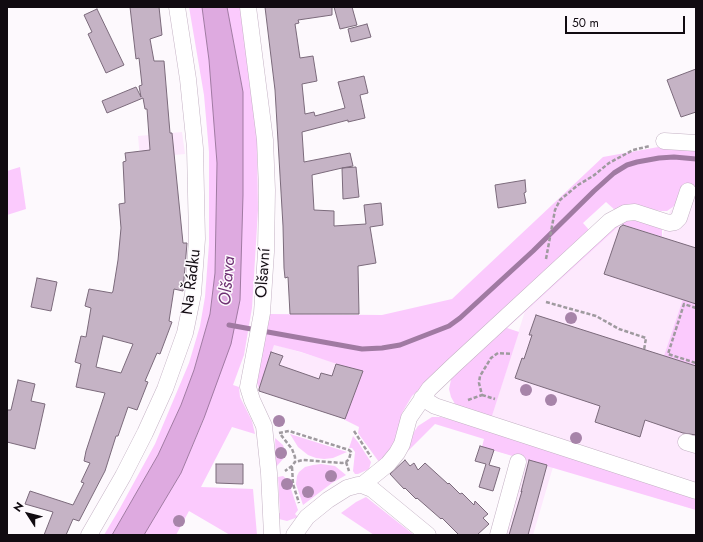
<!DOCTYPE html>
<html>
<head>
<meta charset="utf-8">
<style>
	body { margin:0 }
	#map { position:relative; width:703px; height:542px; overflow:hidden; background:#fdf9fd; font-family:Jost,sans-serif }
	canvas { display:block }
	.frame { position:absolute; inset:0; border:8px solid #110b11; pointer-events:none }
	.north { position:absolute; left:8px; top:494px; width:40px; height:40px; -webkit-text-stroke:3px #fdf9fd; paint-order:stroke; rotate:306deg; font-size:11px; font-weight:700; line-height:16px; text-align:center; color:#110b11 }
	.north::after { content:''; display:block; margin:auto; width:14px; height:18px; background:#110b11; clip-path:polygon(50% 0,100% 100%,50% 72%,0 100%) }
	.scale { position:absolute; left:565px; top:16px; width:120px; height:18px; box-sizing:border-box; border:2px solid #110b11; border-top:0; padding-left:5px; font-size:12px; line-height:14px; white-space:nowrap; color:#110b11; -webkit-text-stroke:3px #fdf9fd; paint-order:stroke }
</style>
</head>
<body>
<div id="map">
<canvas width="703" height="542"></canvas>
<div class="frame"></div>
<div class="north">N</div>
<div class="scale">50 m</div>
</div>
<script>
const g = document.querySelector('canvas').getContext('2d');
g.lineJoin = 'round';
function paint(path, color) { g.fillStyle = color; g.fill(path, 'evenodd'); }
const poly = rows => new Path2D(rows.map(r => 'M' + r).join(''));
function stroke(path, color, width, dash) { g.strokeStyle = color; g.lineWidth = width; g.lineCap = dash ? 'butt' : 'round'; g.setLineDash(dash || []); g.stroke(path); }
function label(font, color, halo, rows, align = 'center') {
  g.font = font + ' Jost,sans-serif'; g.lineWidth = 3; g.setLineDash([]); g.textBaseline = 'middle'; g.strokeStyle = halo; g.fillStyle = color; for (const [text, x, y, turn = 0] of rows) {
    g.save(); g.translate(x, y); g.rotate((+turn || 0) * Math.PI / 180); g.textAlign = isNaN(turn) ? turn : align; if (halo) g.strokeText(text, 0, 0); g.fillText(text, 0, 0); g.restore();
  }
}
paint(poly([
	[182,132,185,154,140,158,138,136],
	[683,185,696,189,696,510,553,467,533,535,502,535,524,459,482,447,525,311,621,224,662,237,670,211,677,203],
	[273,344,363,371,345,419,258,391]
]), '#fde9fd');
paint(poly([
	[189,7,202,7,209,60,213,105,217,163,215,273,210,314,194,370,181,405,158,455,112,535,104,535,120,508,155,444,189,363,200,326,205,297,209,244,209,152,204,95],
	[227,7,241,7,252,83,257,139,258,210,252,308,244,355,233,385,239,387,240,397,252,421,255,434,232,427,201,487,253,489,257,535,230,535,189,511,176,535,144,535,181,473,204,419,243,92],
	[664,146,696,147,696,189,683,185,677,203,673,207,667,211,661,211,640,207,615,210,606,202,583,223,590,231,412,396,402,413,395,444,379,462,358,433,359,427,345,420,346,367,301,352,274,345,259,389,256,380,269,314,382,315,452,299,603,157],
	[20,167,26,209,7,215,7,171],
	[626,218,660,226,662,230,662,237,621,224,507,328,519,332,491,419,455,404,451,397,449,389,452,375,521,310],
	[683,299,696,304,696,366,664,356],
	[432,417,441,417,488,430,696,497,696,510,482,447,484,439,435,424,408,451,410,441,414,432,418,426],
	[290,434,347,452,333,458,324,459,316,458,308,455,298,447],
	[353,436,358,442,371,462,369,469,358,474,355,474,353,471,355,452,352,448,349,448],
	[275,438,283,445,285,452,283,459,276,467],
	[321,464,335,466,346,475,332,483,303,505,296,484,297,476,299,472,305,467,313,465],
	[283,476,288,480,298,510,295,514,298,517,287,521,279,519,277,513,280,513,278,477],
	[366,497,414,535,374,535,341,513,356,502]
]), '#fbcafd');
const water = poly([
	[202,7,227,7,243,92,243,195,240,300,231,344,204,418,181,473,144,535,112,535,158,455,181,405,194,370,210,314,215,273,217,163,209,60,202,7]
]);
paint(water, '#deaae0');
stroke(water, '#a07aa2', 1);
stroke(poly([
	[229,325,362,349,382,348,400,345,449,326,460,318,533,251,594,191,614,173,627,165,637,162,659,158,674,157,696,159]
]), '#a07aa2', 5);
const building = poly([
	[130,7,159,7,162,35,150,39,154,61,164,61,170,133,172,133,183,243,187,243,183,291,174,289,169,321,172,322,160,354,157,353,145,381,148,382,137,410,128,407,118,436,116,436,105,471,79,521,73,519,66,535,44,535,53,512,25,504,30,491,73,505,84,483,81,482,90,463,84,461,86,451,105,393,76,387,81,364,75,362,81,336,86,337,91,308,85,306,89,289,112,293,113,291,118,260,121,228,119,204,125,203,123,162,126,161,125,153,150,150,147,109,145,109,143,98,107,113,102,101,136,87,141,97,139,86,142,85,139,58,136,59,130,7],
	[103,336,133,344,121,373,96,367,103,336],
	[265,7,332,7,332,15,298,20,299,23,295,24,300,58,313,56,317,81,302,84,305,114,314,112,315,116,345,108,338,82,364,76,368,93,360,95,365,118,348,122,348,120,302,132,304,162,350,153,353,166,342,168,356,167,359,197,343,199,342,168,312,175,314,210,334,211,334,226,366,224,364,205,381,203,383,225,370,227,376,263,358,266,359,314,290,314,288,277,285,278,284,268,283,226,275,90,265,7],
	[334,7,352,7,357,25,340,29,334,7],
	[97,9,124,65,106,73,88,34,92,32,84,15,97,9],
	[367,24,371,37,351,42,348,29,367,24],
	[696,69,696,112,681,117,667,80,696,69],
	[525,180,526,192,524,193,526,203,498,208,495,185,525,180],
	[623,225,696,248,696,304,604,274,620,227,623,225],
	[37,278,57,282,51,311,31,307,37,278],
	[536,315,696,366,696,435,683,433,645,420,640,437,595,422,600,406,515,378,522,358,524,359,532,335,529,335,536,315],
	[271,352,283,356,279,365,319,379,321,373,332,376,336,364,363,371,345,419,259,391,259,389,271,352],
	[18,380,35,384,31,401,45,404,35,449,7,442,7,410,11,410,18,380],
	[480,446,494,450,489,465,500,468,493,491,479,487,486,464,475,461,480,446],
	[405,460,410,466,414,463,418,470,425,463,448,484,449,483,460,494,462,493,474,505,475,501,488,514,483,518,489,524,477,535,459,535,442,518,441,519,417,498,416,499,405,488,404,489,390,474,405,460],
	[529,460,547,465,528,535,509,535,522,491,521,492,529,460],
	[216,464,243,464,243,484,216,483,216,464]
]);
paint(building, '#c5b3c5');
stroke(building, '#7b6a7b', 1);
const minor = poly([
	[248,7,265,140,267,190,266,252,262,313,248,387,252,400,264,426,269,473,272,535],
	[664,141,696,143],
	[422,398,435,406,696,491],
	[686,442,696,445],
	[362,485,388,464,397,453,402,444,409,418,429,389,453,366,610,221,625,213,635,212,669,223,675,222,679,218,688,191],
	[89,535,123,476,145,433,165,389,185,333,193,294,197,239,195,148,188,79,177,7],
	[294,535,307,517,328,500,347,488,358,485,362,485,372,489,428,535],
	[498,535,518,462]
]);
stroke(minor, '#c4b2c4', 17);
stroke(poly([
	[546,259,555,210,560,200,578,185,593,176,609,163,633,150,650,146],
	[546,302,596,316,619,329,646,338,644,350],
	[696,308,684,304,668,354,696,363],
	[482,395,495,399],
	[468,400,482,395,479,383,480,376,491,358,498,353,512,354],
	[354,431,371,457],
	[279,433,289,431,349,450,351,452,349,459,346,462,342,463,303,460,295,462],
	[281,435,292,449,295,457,295,462,292,466,285,471],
	[346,462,349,471],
	[292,467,293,484,299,503]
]), '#9f9a9f', 2.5, [4, 2]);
stroke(minor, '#fff', 16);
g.fillStyle = '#a784a9';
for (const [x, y] of [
	[571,318],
	[526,390],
	[551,400],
	[279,421],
	[576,438],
	[281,453],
	[331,476],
	[287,484],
	[308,492],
	[179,521]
]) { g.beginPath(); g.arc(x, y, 6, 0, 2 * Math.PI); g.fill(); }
label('16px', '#110b11', '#fdf9fd', [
	["Olšavní",264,273,-86],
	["Na Řádku",192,282,-83]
]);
label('italic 17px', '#6e3173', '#fdf9fd', [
	["Olšava",228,281,-85]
]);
</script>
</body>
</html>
